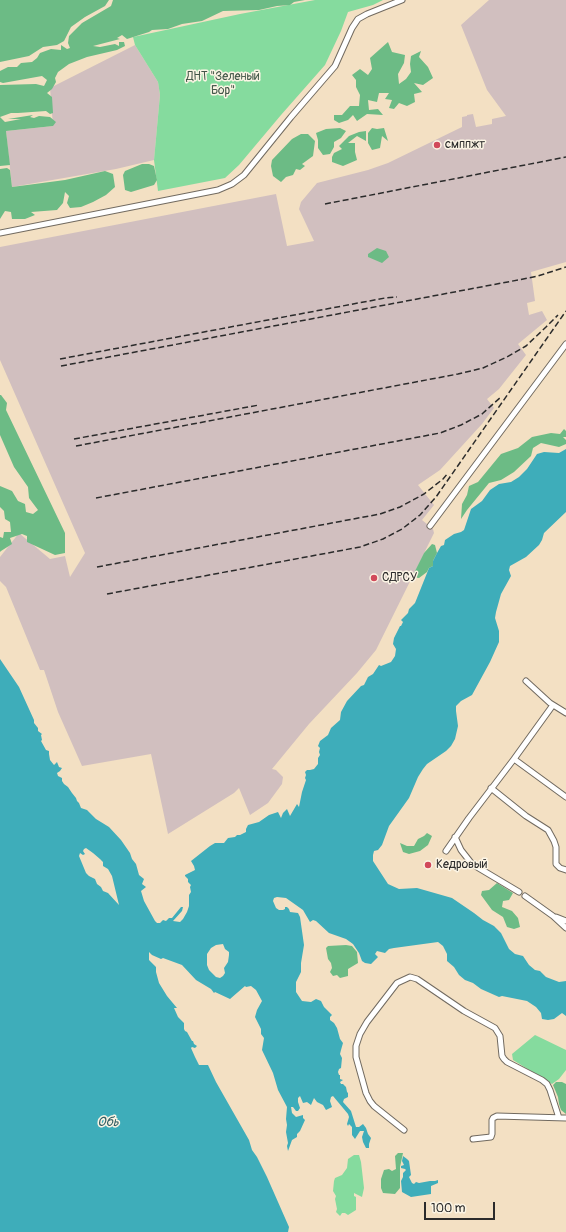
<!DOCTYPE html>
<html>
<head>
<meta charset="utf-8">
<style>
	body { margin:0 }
	#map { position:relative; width:566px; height:1232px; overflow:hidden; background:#f3e0c3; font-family:Pangolin,sans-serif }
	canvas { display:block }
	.scale { position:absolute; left:424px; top:1202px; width:71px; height:18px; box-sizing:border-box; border:2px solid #2b2b2b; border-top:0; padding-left:5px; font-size:12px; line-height:14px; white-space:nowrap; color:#2b2b2b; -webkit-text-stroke:3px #fcf5e5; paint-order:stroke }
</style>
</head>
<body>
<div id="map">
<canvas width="566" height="1232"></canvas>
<div class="scale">100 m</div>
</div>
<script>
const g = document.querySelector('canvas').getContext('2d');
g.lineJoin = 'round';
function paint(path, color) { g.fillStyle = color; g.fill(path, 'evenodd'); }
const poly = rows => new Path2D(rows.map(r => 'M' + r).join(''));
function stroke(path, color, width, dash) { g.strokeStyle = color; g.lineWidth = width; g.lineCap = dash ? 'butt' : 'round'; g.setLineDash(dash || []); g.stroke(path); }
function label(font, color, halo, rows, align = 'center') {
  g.font = font + ' Pangolin,sans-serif'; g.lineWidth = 3; g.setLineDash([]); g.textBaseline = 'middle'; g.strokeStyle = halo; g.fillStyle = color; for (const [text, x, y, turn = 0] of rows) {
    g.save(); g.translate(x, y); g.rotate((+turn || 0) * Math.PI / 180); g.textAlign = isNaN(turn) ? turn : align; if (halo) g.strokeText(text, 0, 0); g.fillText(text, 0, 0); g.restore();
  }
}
paint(poly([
	[489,0,566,0,566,262,531,272,535,301,527,303,529,315,542,311,547,320,518,344,526,355,499,389,487,399,494,408,482,424,440,470,418,485,434,505,422,520,433,529,434,533,376,650,357,673,309,724,272,769,276,770,283,777,282,784,268,803,250,815,239,788,234,793,168,834,151,754,82,766,58,712,44,670,40,670,6,587,0,581,0,557,19,533,50,559,65,556,70,577,85,553,0,360,0,247,276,194,287,246,314,241,299,209,301,202,317,183,368,170,388,163,462,127,462,117,467,116,467,115,473,114,476,127,492,124,492,119,506,116,487,90,461,25],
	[135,45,158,82,160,95,154,160,116,169,12,187,6,131,53,126,50,88]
]), '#d1bfbf');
paint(poly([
	[315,0,383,0,373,5,348,12,341,31,325,65,281,115,239,165,225,178,158,191,154,160,160,95,158,82,135,45,133,37,240,14],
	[535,1035,566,1050,566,1070,559,1079,552,1084,513,1060,512,1054],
	[354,1155,359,1155,361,1162,364,1188,362,1197,354,1193,354,1196,356,1197,356,1210,348,1215,345,1213,342,1213,340,1216,336,1212,337,1209,335,1199,336,1196,333,1191,334,1181,335,1178,342,1175,347,1168,348,1159]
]), '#85db9e');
paint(poly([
	[0,0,109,0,105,6,85,17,71,27,64,41,57,45,43,47,29,56,0,62],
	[113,0,305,0,294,2,290,5,277,6,259,10,223,11,202,21,182,24,168,29,152,30,149,32,127,39,122,35,117,38,120,39,93,46,100,47,115,44,119,46,119,42,124,42,125,46,117,50,87,57,69,64,58,72,55,78,56,82,52,89,47,93,52,97,53,113,50,114,46,111,18,113,11,113,0,117,5,122,21,119,8,119,33,115,30,117,34,118,39,116,50,117,56,122,53,126,6,131,10,165,0,166,0,85,36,84,44,86,47,80,42,76,3,83,0,82,0,71,8,67,17,67,21,63,32,62,37,58,40,53,51,49,61,50,61,45,67,49,70,48,68,43,69,36,82,23,111,6],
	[388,42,392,52,405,55,404,63,398,74,399,84,406,79,411,72,410,64,411,56,421,51,419,57,428,67,433,78,423,85,414,83,422,92,414,94,415,102,407,106,399,103,394,109,389,108,392,100,385,99,389,93,379,93,377,102,368,100,369,110,378,109,383,115,367,114,357,121,353,115,348,120,339,123,334,120,334,115,342,115,350,106,359,106,360,95,356,87,356,80,352,75,360,69,368,75,372,69,370,58],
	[340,128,346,131,341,138,334,142,334,147,330,154,323,155,318,148,318,140,316,133,326,129],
	[372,128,377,129,384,128,388,141,382,136,380,148,372,150,368,143,368,133],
	[366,131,366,141,357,136,348,143,355,143,355,152,357,160,343,166,332,162,332,157,334,153,342,149,339,146,349,136,359,132],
	[301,134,308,134,315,141,313,156,302,164,305,166,300,170,296,169,293,175,286,177,281,182,273,176,271,166,272,160,292,139],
	[142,164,149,164,154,166,157,180,154,185,131,192,125,190,123,175,125,171],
	[7,168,10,170,12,187,65,180,105,171,113,174,115,187,106,195,93,202,81,207,70,208,67,203,69,196,65,192,63,203,57,210,31,212,35,215,25,219,12,219,11,212,5,211,0,219,0,169],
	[377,248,386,251,389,257,382,263,368,257,368,254],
	[0,395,1,395,7,403,6,410,65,533,65,553,55,555,27,542,27,536,22,534,10,538,12,544,1,551,0,552,0,537,3,538,4,532,11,532,10,522,5,519,4,511,0,507,0,486,12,491,18,501,25,504,26,512,33,514,38,510,29,498,28,487,14,467,0,435],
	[564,429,566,431,566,437,563,437,566,440,566,444,559,447,541,443,533,448,531,456,514,472,501,480,489,483,467,510,461,519,462,504,467,495,469,486,478,482,501,454,518,448,532,437,551,433,560,434],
	[432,544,435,545,437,553,433,561,433,566,429,568,427,572,419,578,412,577,424,553],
	[427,833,432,836,428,845,420,851,409,854,403,852,400,843,407,846,414,846,418,839,424,836],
	[497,883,513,893,509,900,503,901,502,907,512,911,518,918,520,927,514,929,507,927,503,917,492,910,481,895,482,891,489,890],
	[346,945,352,946,357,952,358,963,348,969,348,976,340,978,337,975,333,976,330,972,332,968,331,963,328,959,326,948,328,946],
	[556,1082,562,1082,566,1084,566,1114,561,1110,559,1104,558,1097,553,1085],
	[398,1153,403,1153,400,1167,400,1188,395,1194,383,1193,381,1188,381,1179,384,1170,389,1169,392,1171,396,1169,395,1156]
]), '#6cbb85');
paint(poly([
	[566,449,566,512,544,533,542,540,539,545,526,557,510,566,509,570,511,576,501,594,496,612,495,618,499,631,499,642,490,662,472,695,461,701,456,706,456,711,458,726,455,739,451,746,446,751,427,764,423,769,418,777,409,798,389,826,382,845,378,850,374,851,373,855,373,861,388,884,399,889,417,888,452,898,474,913,483,920,494,926,501,933,509,949,515,954,523,956,529,965,535,970,540,971,546,977,559,982,566,981,566,1016,562,1013,554,1019,548,1020,542,1019,541,1013,536,1007,527,1001,502,996,499,997,481,989,473,983,465,980,459,975,454,967,447,961,447,954,443,946,438,942,394,948,389,949,385,953,377,951,375,954,378,957,371,964,365,963,362,961,359,953,353,944,346,939,329,933,316,921,313,920,310,922,303,910,286,898,277,897,274,898,273,901,276,908,279,910,283,910,285,909,285,907,287,907,289,909,290,912,298,913,300,917,304,945,301,963,301,972,296,982,296,992,302,1001,311,1002,316,999,321,1001,324,1007,332,1015,330,1017,330,1020,334,1023,337,1028,340,1039,343,1043,341,1050,340,1054,342,1058,341,1068,339,1069,338,1072,339,1075,340,1075,340,1079,343,1080,340,1082,341,1084,343,1084,346,1087,347,1092,348,1093,348,1097,344,1099,343,1102,351,1111,356,1127,359,1127,363,1124,366,1128,368,1134,371,1138,369,1144,369,1148,366,1148,363,1142,362,1137,364,1131,360,1131,355,1139,352,1135,352,1127,349,1124,348,1126,347,1124,349,1117,348,1114,333,1096,331,1097,330,1101,332,1107,326,1110,323,1105,317,1102,314,1098,311,1105,307,1102,303,1103,300,1096,298,1098,298,1102,300,1108,298,1111,296,1111,293,1107,291,1107,292,1113,296,1117,303,1115,303,1118,305,1120,300,1131,297,1134,297,1137,292,1140,288,1151,287,1146,288,1143,286,1132,287,1125,286,1119,287,1107,278,1090,273,1073,262,1050,264,1038,261,1034,261,1029,255,1017,257,1010,262,1001,256,990,251,986,246,987,245,986,230,999,215,992,214,993,211,989,196,980,182,965,163,958,161,959,152,955,149,952,149,960,156,967,156,972,159,983,167,996,177,1008,174,1008,178,1017,184,1023,184,1029,185,1031,187,1032,192,1041,193,1041,194,1044,197,1046,195,1048,192,1047,191,1048,195,1057,199,1065,208,1065,216,1082,249,1140,252,1150,257,1157,267,1177,289,1227,288,1232,0,1232,0,659,19,687,34,720,34,723,38,728,38,731,42,734,41,735,42,740,41,741,46,750,49,751,49,754,50,760,54,765,57,762,59,767,62,768,60,771,57,773,58,776,62,778,62,781,64,784,68,787,72,793,76,798,77,801,79,803,81,808,87,810,96,819,109,827,121,840,130,853,132,859,136,864,139,875,144,879,142,884,146,887,141,891,144,901,155,921,157,923,160,923,163,920,166,921,169,918,172,918,181,907,183,907,182,911,173,921,180,922,183,919,187,912,189,906,189,895,191,892,190,887,191,885,188,882,188,879,185,876,185,875,195,870,194,866,191,861,210,846,215,843,224,843,228,838,235,837,237,835,240,835,246,832,246,829,248,825,259,822,269,815,278,812,281,818,283,813,287,809,290,816,297,804,299,807,302,792,306,780,305,778,306,775,305,772,307,770,310,770,314,769,318,764,318,758,320,755,319,752,320,748,318,746,320,741,328,735,331,728,340,720,341,712,347,701,361,686,364,685,368,677,373,674,379,665,381,666,391,662,395,656,396,649,393,644,394,638,400,626,401,626,403,622,401,620,408,613,409,609,415,603,429,568,433,566,433,561,437,553,441,546,444,545,445,540,454,534,461,532,464,530,471,509,482,501,490,490,499,484,511,482,519,477,527,469,537,454,544,452,559,453],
	[86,848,93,853,100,859,103,862,103,866,108,869,112,876,119,905,108,893,103,891,101,887,97,884,95,879,89,876,86,873,79,856,80,853,83,855,85,854,83,851,84,849],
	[223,944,225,949,229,952,229,955,228,962,224,968,225,973,223,976,220,978,216,977,209,970,207,965,207,954,211,948,216,945],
	[403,1156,407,1159,409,1161,411,1175,409,1177,412,1183,414,1184,416,1182,419,1183,430,1181,435,1181,438,1180,438,1183,431,1186,431,1194,411,1197,402,1192,401,1181,403,1177,403,1173,406,1170,405,1169,401,1168,401,1166,404,1165,402,1161]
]), '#3eadba');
const street = poly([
	[0,233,218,190,232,184,244,175,291,117,335,66,352,28,358,19,367,14,402,0],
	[430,526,566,344],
	[526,681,550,703,566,713],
	[514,759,566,797],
	[491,788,526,816,548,830,554,841,556,847,556,864,560,868,566,870],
	[455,837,461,850,472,864,519,892],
	[446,851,469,818,514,759,553,705],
	[525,896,553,916,566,928],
	[556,917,566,921],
	[404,1130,374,1106,370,1101,366,1093,356,1057,356,1046,360,1034,367,1022,397,983,410,977,417,979,464,1011,495,1028,500,1036,502,1056,504,1059,507,1062,542,1080,547,1084,550,1090,559,1118],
	[473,1139,491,1137,492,1134,492,1120,493,1118,497,1116,566,1118]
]);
stroke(street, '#716a60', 7);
stroke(street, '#fff', 5);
stroke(poly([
	[325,204,566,157],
	[60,359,385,298,397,297],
	[61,366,518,280,538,276,566,267],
	[74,439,259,405],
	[76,446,458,374,483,368,507,357,526,346,546,327,558,315],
	[96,498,440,433,461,425,482,414,501,397],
	[97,567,380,514,400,507,424,494,443,479,448,473],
	[107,594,360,547,383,539,402,529,420,515,436,497,566,311]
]), '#2b2b2b', 1.5, [6, 3]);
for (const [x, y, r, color] of [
	[437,145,4,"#d1495b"],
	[374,578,4,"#d1495b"],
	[428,865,4,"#d1495b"]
]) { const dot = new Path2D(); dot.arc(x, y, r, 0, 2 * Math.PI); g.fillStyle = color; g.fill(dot); stroke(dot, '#fcf5e5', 1.5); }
label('12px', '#425748', '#fcf5e5', [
	["ДНТ \"Зеленый",223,77],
	["Бор\"",223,91]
]);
label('12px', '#2b2b2b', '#fcf5e5', [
	["смппжт",445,145],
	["СДРСУ",382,578],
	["Кедровый",436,865]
], 'left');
label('italic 13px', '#335f64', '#fcf5e5', [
	["Обь",108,1123]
]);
</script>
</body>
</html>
